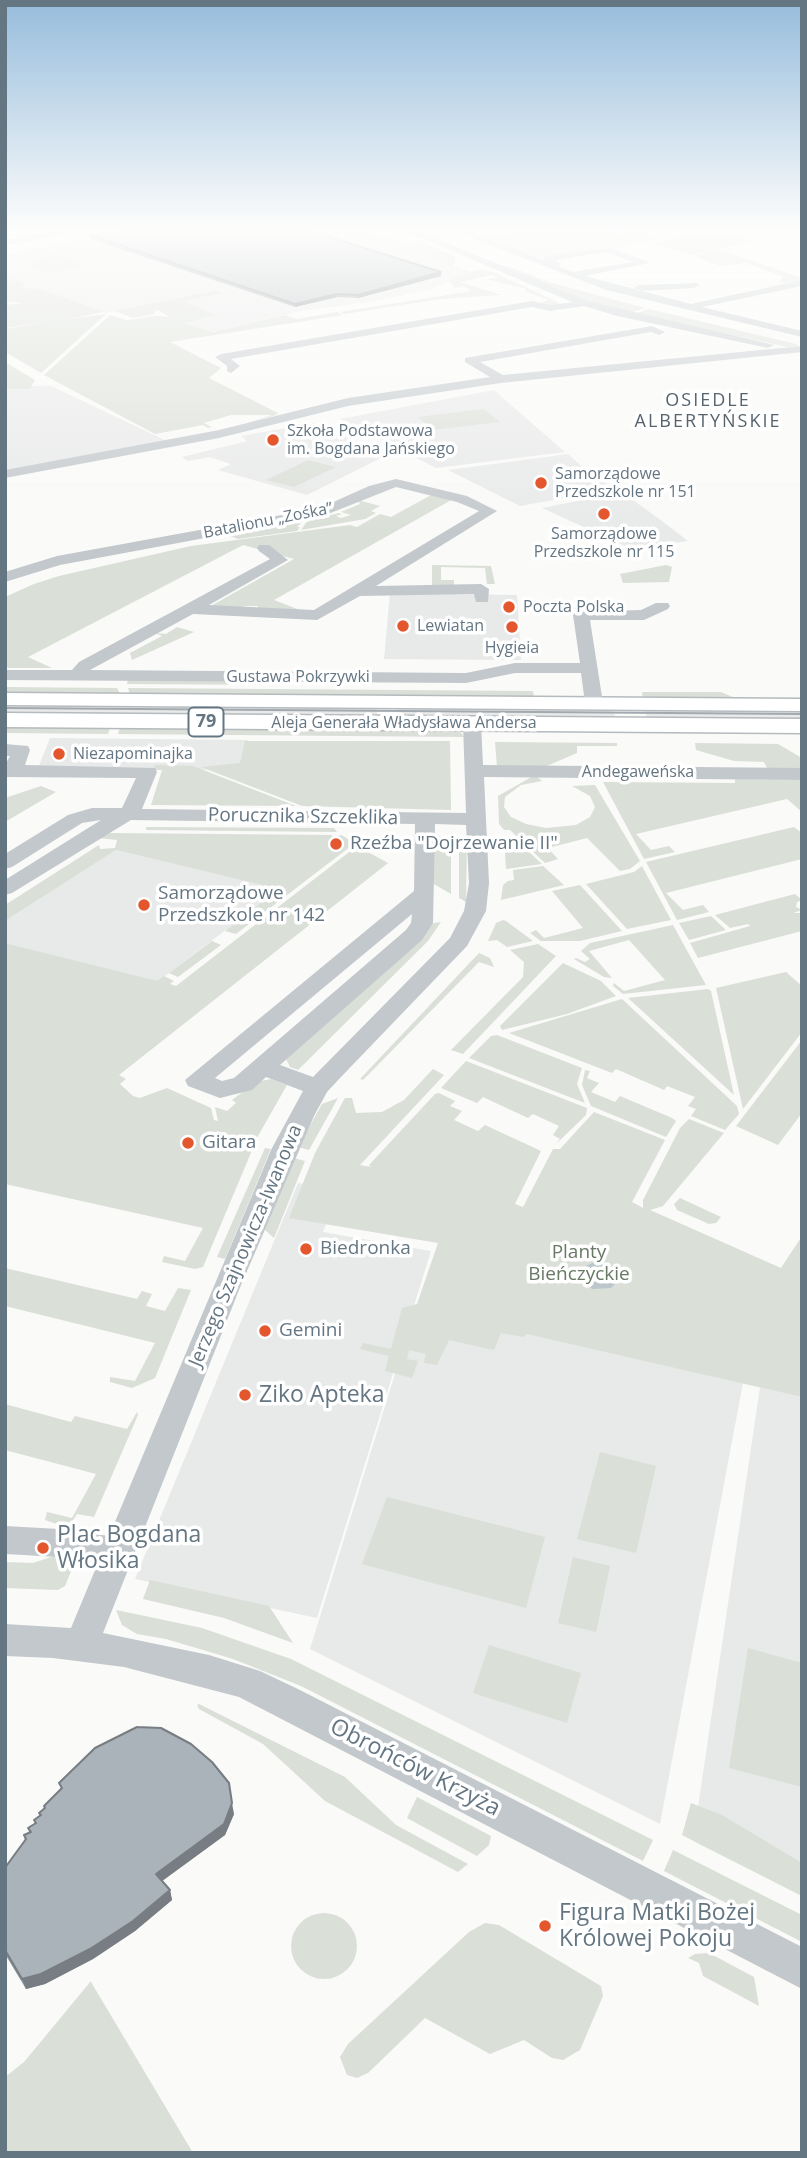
<!DOCTYPE html>
<html>
<head>
<meta charset="utf-8">
<style>
	body { margin:0 }
	#map { position:relative; width:807px; height:2158px; overflow:hidden; background:#fafaf8; font-family:"Open Sans",sans-serif }
	canvas { display:block }
	.frame { position:absolute; inset:0; border:7px solid #657683; pointer-events:none }
</style>
</head>
<body>
<div id="map">
<canvas width="807" height="2158"></canvas>
<div class="frame"></div>
</div>
<script>
const g = document.querySelector('canvas').getContext('2d');
g.lineJoin = 'round';
function paint(path, color) { g.fillStyle = color; g.fill(path, 'evenodd'); }
const poly = rows => new Path2D(rows.map(r => 'M' + r).join(''));
function stroke(path, color, width, dash) { g.strokeStyle = color; g.lineWidth = width; g.lineCap = dash ? 'butt' : 'round'; g.setLineDash(dash || []); g.stroke(path); }
function label(font, color, halo, rows, align = 'center') {
  g.font = font + ' "Open Sans",sans-serif'; g.lineWidth = 7; g.setLineDash([]); g.textBaseline = 'middle'; g.strokeStyle = halo; g.fillStyle = color; for (const [text, x, y, turn = 0] of rows) {
    g.save(); g.translate(x, y); g.rotate((+turn || 0) * Math.PI / 180); g.textAlign = isNaN(turn) ? turn : align; if (halo) g.strokeText(text, 0, 0); g.fillText(text, 0, 0); g.restore();
  }
}
paint(poly([
	[127,231,361,231,398,241,471,272,431,289,382,300,296,312,212,332,184,322,215,315,181,301,105,313,41,289,25,288,22,287,26,283,5,277,5,254],
	[525,231,612,231,633,238,649,237,659,240,534,259,485,237],
	[25,386,51,386,167,441,5,471,5,389,23,389],
	[494,390,565,452,436,468,340,419],
	[314,423,387,455,307,495,218,470,231,464,210,457,188,461,182,457,247,441,241,436],
	[568,454,588,472,615,489,520,506,448,470],
	[622,492,662,521,688,541,632,549,542,508],
	[390,593,517,595,521,660,384,659],
	[5,706,377,708,377,716,5,714],
	[397,709,612,710,615,715,614,718,397,716],
	[645,710,802,712,802,720,647,718],
	[50,738,248,740,242,770,38,768],
	[116,850,280,889,157,982,5,943,5,921],
	[298,1183,340,1190,323,1232,431,1251,317,1618,135,1579],
	[415,1309,743,1383,660,1824,310,1649],
	[760,1387,802,1397,802,1896,693,1841]
]), '#e8e9e9');
paint(poly([
	[730,234,752,241,691,255,651,243,698,235],
	[422,242,456,257,453,267,404,246],
	[718,249,802,278,802,281,784,283,778,281,784,277,746,263,720,266,694,256],
	[56,254,82,264,88,265,50,273,25,265,48,259,43,256],
	[497,265,508,266,549,282,645,308,629,313,574,297],
	[479,270,491,271,559,303,548,306,539,303,549,300,524,291,527,289,486,279,498,278,492,275,460,282,501,295,441,299,345,314,340,312,472,291,464,286,454,288,449,280,464,273],
	[5,277,26,283,23,287,25,288,41,289,104,312,69,319,106,314,41,373,5,352,5,329,50,321,5,328,5,305,24,303,5,302],
	[211,290,223,293,182,301,216,315,185,323,213,332,285,315,296,319,337,312,343,315,170,342,221,368,209,378,278,413,275,415,280,414,245,424,272,415,231,415,204,423,212,427,208,428,203,425,155,434,44,375,110,315,127,320,156,316,170,317,158,310,155,311,154,314,133,318,115,311,213,291],
	[649,309,796,344,799,346,787,347,634,314],
	[5,362,35,380,30,389,5,389],
	[484,409,500,422,433,430,418,417],
	[308,460,336,467,294,487,266,480],
	[433,494,453,499,274,600,300,610,258,611,258,606,244,606,242,610,209,607,294,559,243,545,28,657,52,668,8,668,5,664,5,597,34,584,59,576,191,546,350,525,357,527,380,514,391,517],
	[358,500,380,506,371,511,376,513,365,519,301,530,310,517,315,519,339,513,342,514,336,516,341,518,351,515,341,512,360,504],
	[307,517,297,527,300,527,297,531,238,539,230,536,297,522,295,519],
	[432,565,491,566,495,584,487,584,485,568,441,567,441,580,454,580,454,585,432,585],
	[666,565,672,567,669,582,623,583,620,574],
	[177,627,194,632,132,660,130,653,162,636,155,633,166,634],
	[128,679,289,680,283,685,127,684],
	[5,687,117,688,120,694,5,693],
	[128,688,533,691,534,697,130,694],
	[642,692,721,692,735,698,643,698],
	[5,727,110,728,108,734,5,733],
	[120,728,459,730,464,737,118,734],
	[245,741,450,741,451,810,302,806,201,767,240,763],
	[495,742,617,743,617,746,577,746,577,753,542,768,497,767],
	[695,743,778,744,802,758,802,768,767,768,764,762,734,761,696,750],
	[155,765,193,766,296,806,151,805,162,770,153,770],
	[535,775,542,781,521,785,505,797,504,807,511,817,526,824,546,828,576,825,590,817,595,807,590,796,572,786,595,785,640,861,630,869,620,871,587,838,548,848,558,859,545,863,510,830,504,830,499,824,498,796],
	[735,779,802,780,802,812,787,799,636,834,651,850,669,846,675,852,644,859,603,782,735,783],
	[41,786,56,792,5,822,5,798],
	[146,827,334,828,337,832,146,830],
	[794,827,802,833,802,859,666,893,683,910,703,905,709,912,677,920,646,862],
	[106,833,332,835,332,838,341,835,355,843,236,934,225,931,279,889,116,850,5,921,5,905,99,845,100,849,115,848,117,840,98,838],
	[430,836,451,836,451,894,432,883],
	[459,836,467,836,466,902,459,898],
	[357,846,388,863,119,1075,126,1079,120,1084,133,1096,140,1098,167,1088,211,1108,214,1120,218,1121,215,1107,227,1111,236,1103,232,1100,256,1082,271,1079,287,1085,258,1136,203,1267,195,1269,162,1262,164,1256,185,1261,203,1228,5,1184,5,943,157,981,164,976,174,981,170,984,176,986],
	[505,852,529,852,542,864,506,869],
	[543,866,564,885,501,900,503,885,508,881,514,880,513,870],
	[642,866,671,920,627,929,586,884,634,872],
	[580,885,622,931,580,941,541,941,530,933,536,930,544,938,583,928,552,891],
	[795,894,802,900,797,902,796,907,802,910,793,913,802,913,802,931,698,958,690,943,750,926,748,924,730,928,715,915],
	[711,916,726,930,689,940,679,923],
	[503,920,506,921,533,941,507,947,497,940,488,941,496,923],
	[441,922,428,941,298,1070,290,1067,286,1059,429,924],
	[673,925,706,985,623,994,613,986,614,983,624,991,665,980,629,940,589,951,612,978,604,977,574,959,576,958,585,962,590,959,581,951,590,943],
	[212,941,221,945,178,977,169,973],
	[538,944,556,956,463,1054,451,1050,523,977,524,962,510,950],
	[479,953,490,958,494,967,479,962,363,1080,360,1079],
	[563,963,601,981,616,996,567,1014,502,1030,500,1026],
	[786,972,802,986,802,1032,743,1109,716,988],
	[708,989,711,991,734,1095,628,998],
	[622,999,737,1106,739,1114,725,1130,691,1116,696,1109,688,1106,695,1097,667,1086,664,1090,616,1069,612,1073,509,1033],
	[497,1035,582,1068,577,1084,585,1103,469,1058,491,1036],
	[802,1040,802,1113,778,1145,736,1126],
	[466,1061,587,1108,586,1115,556,1144,560,1139,553,1135,559,1126,533,1114,528,1118,483,1097,477,1103,441,1088],
	[433,1069,444,1075,360,1165,371,1167,369,1165,435,1094,439,1093,455,1101,450,1106,462,1111,454,1120,478,1131,485,1125,541,1151,515,1204,523,1207,553,1149,560,1149,594,1112,665,1140,632,1202,643,1208,643,1200,680,1128,689,1119,724,1133,663,1206,650,1210,781,1268,802,1236,802,1397,526,1334,524,1337,501,1333,494,1350,449,1340,437,1365,424,1363,426,1354,409,1350,407,1359,418,1361,412,1378,385,1371,389,1356,360,1349,363,1343,391,1349,402,1308,417,1304,438,1243,289,1218,315,1153,345,1098,352,1098,356,1113,382,1112,404,1100],
	[585,1070,590,1071,587,1078,599,1083,591,1092,615,1102,620,1096,672,1118,676,1121,666,1137,591,1106,582,1085],
	[338,1098,309,1150,298,1147,322,1104],
	[265,1148,271,1149,225,1259,217,1257],
	[294,1158,305,1161,274,1238,264,1229],
	[680,1198,721,1217,716,1223,709,1224,677,1210,674,1204],
	[5,1268,137,1299,142,1291,152,1294,146,1306,165,1311,178,1288,191,1290,155,1378,132,1388,110,1382,110,1377,135,1381,155,1343,5,1306],
	[5,1404,71,1422,75,1416,127,1429,137,1412,138,1415,94,1517,77,1514,68,1528,45,1520,47,1512,72,1518,96,1474,5,1450],
	[600,1452,656,1466,636,1553,577,1539],
	[387,1497,545,1537,526,1608,362,1564],
	[57,1555,77,1557,65,1586,58,1590,5,1588,5,1562,33,1563],
	[573,1557,610,1566,596,1632,558,1623],
	[150,1580,269,1606,293,1643,224,1618,143,1599],
	[116,1610,202,1628,291,1659,653,1840,643,1861,301,1686,233,1659,166,1639,137,1634,122,1625],
	[489,1645,581,1673,567,1723,473,1693],
	[748,1648,802,1663,802,1787,729,1768],
	[199,1704,345,1777,396,1825,468,1864,458,1872,325,1801,263,1744,199,1709,197,1705],
	[417,1797,491,1836,489,1845,477,1856,407,1818],
	[691,1803,722,1815,802,1863,802,1896,682,1835],
	[673,1850,802,1915,802,1942,664,1871],
	'291 1946a33 33 0 1 1 66 0a33 33 0 1 1-66 0Z',
	[485,1923,499,1925,601,1986,603,1996,580,2050,563,2060,552,2058,524,2040,490,2054,425,2018,368,2073,357,2078,347,2075,340,2057,348,2044,469,1932],
	[709,1953,754,1977,759,2006,703,1976,699,1963,688,1958,695,1954],
	[91,1981,91,1982,193,2153,5,2153,5,2077,24,2062]
]), '#dadfd7');
paint(poly([
	[597,1261,609,1264,618,1271,618,1281,611,1288,592,1289,580,1277,581,1268]
]), '#bbc7cb');
const major = poly([
	[5,693,802,699,802,711,5,705,5,693],
	[5,713,802,719,802,733,5,727,5,713]
]);
stroke(major, '#b5babe', 3);
paint(poly([
	[55,231,75,231,5,246,5,240,55,231],
	[405,231,418,231,588,301,774,345,768,348,617,316,584,306,550,311,532,307,231,359,240,366,231,373,227,371,227,366,215,357,221,354,532,301,550,305,572,302,405,231],
	[470,231,542,260,546,256,610,247,650,263,585,276,691,304,802,280,802,286,702,307,802,331,802,337,606,290,467,236,465,234,470,231],
	[606,252,633,262,573,272,558,266,561,264,556,260,606,252],
	[621,231,650,231,645,234,626,234,621,231],
	[698,283,699,285,694,288,639,291,634,288,639,285,698,283],
	[652,326,665,332,659,335,651,332,480,362,503,375,802,346,802,352,501,383,348,406,219,438,5,478,5,470,219,430,348,398,490,377,465,362,465,358,652,326],
	[396,479,467,496,497,511,376,586,481,584,489,589,488,602,476,602,474,594,360,596,317,620,193,614,90,670,466,673,515,663,580,663,573,615,575,612,641,610,656,603,668,603,670,606,668,609,644,620,590,620,603,703,600,707,588,707,585,703,581,673,515,673,466,683,5,680,5,670,72,670,79,662,270,559,259,551,257,548,259,545,269,545,288,560,209,605,314,610,479,511,457,502,396,487,323,516,60,565,5,582,5,572,57,556,320,508,369,486,396,479],
	[472,719,481,724,483,765,802,768,802,780,484,777,489,883,486,911,467,946,340,1078,327,1092,314,1116,241,1285,103,1633,209,1655,260,1671,300,1690,802,1947,802,1989,239,1697,124,1667,53,1658,5,1656,5,1624,71,1628,98,1563,59,1557,5,1554,5,1526,59,1529,109,1536,272,1148,303,1091,266,1077,252,1090,220,1098,188,1086,185,1080,414,891,415,824,131,820,12,893,5,895,5,880,101,820,82,823,12,867,5,869,5,854,68,815,92,808,122,808,136,778,5,777,5,765,10,756,5,756,5,744,28,746,30,750,25,765,155,768,157,772,142,809,466,813,463,724,472,719],
	[435,824,466,825,469,883,464,911,450,938,313,1077,280,1065,422,940,433,923,435,824],
	[412,914,411,923,406,930,234,1078,222,1081,215,1078,412,914]
]), '#c3c8cc');
paint(major, '#fff');
stroke(poly([
	[5,708,802,714]
]), '#a2aab0', 2);
paint(poly([
	[90,235,441,276,358,298,337,297,295,307,90,239],
	[59,1783,234,1814,225,1835,162,1881,170,1890,172,1900,135,1931,93,1959,45,1984,26,1989,5,1954,5,1868,25,1840,24,1835,29,1832,28,1828,35,1824,34,1820,40,1816,39,1813,45,1809,44,1806,61,1788]
]), '#929a9f');
paint(poly([
	[441,272,441,276,358,298,358,295],
	[337,294,337,297,295,307,295,304],
	[232,1803,234,1814,225,1835,158,1884,156,1874],
	[170,1890,172,1900,135,1931,93,1959,45,1984,26,1989,22,1979]
]), '#777d82');
const building = poly([
	[127,231,310,231,441,272,358,295,337,294,295,304,90,235,127,231],
	[137,1727,161,1728,191,1744,212,1762,229,1783,232,1803,224,1824,156,1874,170,1890,133,1921,90,1949,41,1974,22,1979,5,1950,5,1868,7,1865,26,1839,24,1835,31,1832,28,1828,36,1823,34,1820,41,1815,39,1813,45,1808,44,1806,62,1788,59,1783,95,1748,137,1727]
]);
paint(building, '#aab3b9');
stroke(building, '#777d82', 2);
const sky = g.createLinearGradient(0, 0, 0, 533);
sky.addColorStop(0, '#96bcdc');
sky.addColorStop(0.43, '#fdfdfc');
sky.addColorStop(1, '#fdfdfc00');
g.fillStyle = sky;
g.fillRect(0, 0, 807, 533);
for (const [x, y, r, color] of [
	[273,440,7,"#e4572e"],
	[541,483,7,"#e4572e"],
	[604,514,7,"#e4572e"],
	[509,607,7,"#e4572e"],
	[403,626,7,"#e4572e"],
	[512,627,7,"#e4572e"],
	[59,754,7,"#e4572e"],
	[336,844,7,"#e4572e"],
	[144,905,7,"#e4572e"],
	[188,1143,7,"#e4572e"],
	[306,1249,7,"#e4572e"],
	[265,1331,7,"#e4572e"],
	[245,1395,7,"#e4572e"],
	[43,1548,7,"#e4572e"],
	[545,1926,7,"#e4572e"]
]) { const dot = new Path2D(); dot.arc(x, y, r, 0, 2 * Math.PI); g.fillStyle = color; g.fill(dot); stroke(dot, '#fff', 2.5); }
label('16px', '#657683', '#fff', [
	["Szkoła Podstawowa",287,431],
	["im. Bogdana Jańskiego",287,449],
	["Samorządowe",555,474],
	["Przedszkole nr 151",555,492],
	["Samorządowe",604,534,"center"],
	["Przedszkole nr 115",604,552,"center"],
	["Poczta Polska",523,607],
	["Lewiatan",417,626],
	["Hygieia",512,648,"center"],
	["Niezapominajka",73,754]
], 'left');
label('16px', '#657683', '#fff', [
	["Batalionu „Zośka”",268,521,-11],
	["Gustawa Pokrzywki",298,677],
	["Aleja Generała Władysława Andersa",404,723],
	["Andegaweńska",638,772]
]);
g.letterSpacing = '2px';
label('18px', '#57646e', '#fff', [
	["OSIEDLE",708,401],
	["ALBERTYŃSKIE",708,422]
]);
g.letterSpacing = '0px';
for (const [x, y, w] of [
	[206,722,35]
]) { const box = new Path2D(); box.roundRect(x - w / 2, y - 14.5, w, 29, 5); g.fillStyle = '#fff'; g.fill(box); stroke(box, '#657683', 2); }
label('bold 18px', '#657683', null, [
	["79",206,722]
]);
label('19px', '#657683', '#fff', [
	["Porucznika Szczeklika",303,817,1],
	["Jerzego Szajnowicza-Iwanowa",246,1246,-67]
]);
label('19px', '#657683', '#fff', [
	["Rzeźba \"Dojrzewanie II\"",350,844],
	["Samorządowe",158,894],
	["Przedszkole nr 142",158,916],
	["Gitara",202,1143],
	["Biedronka",320,1249],
	["Gemini",279,1331]
], 'left');
label('19px', '#687a64', '#fff', [
	["Planty",579,1253],
	["Bieńczyckie",579,1275]
]);
label('23px', '#657683', '#fff', [
	["Ziko Apteka",259,1395],
	["Plac Bogdana",57,1535],
	["Włosika",57,1561],
	["Figura Matki Bożej",559,1913],
	["Królowej Pokoju",559,1939]
], 'left');
label('23px', '#657683', '#fff', [
	["Obrońców Krzyża",415,1768,27]
]);
</script>
</body>
</html>
